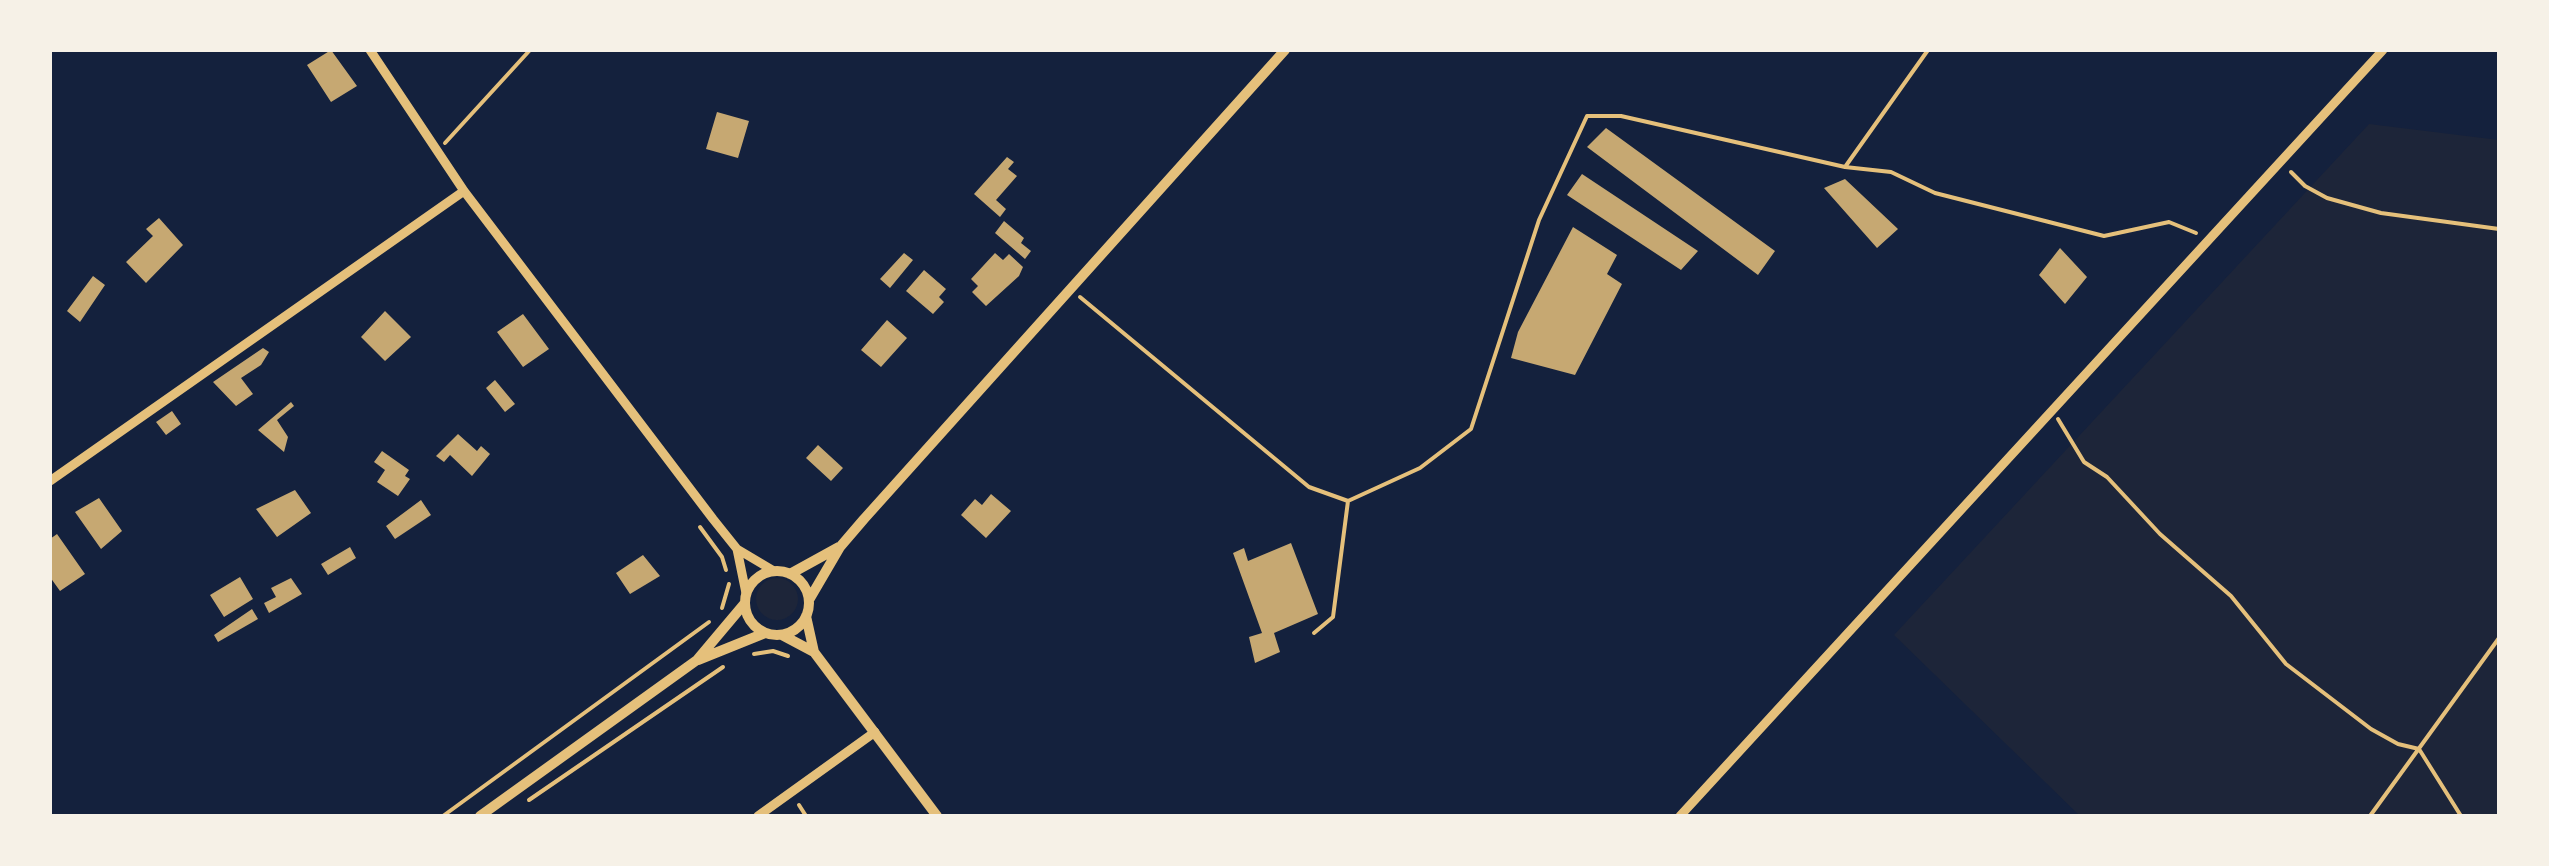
<!DOCTYPE html>
<html>
<head>
<meta charset="utf-8">
<style>
	body { margin:0 }
	#map { position:relative; width:2549px; height:866px; overflow:hidden; background:#14213d; font-family:"Exo 2",sans-serif }
	canvas { display:block }
	.frame { position:absolute; inset:0; border:52px solid #f6f1e7; pointer-events:none }
</style>
</head>
<body>
<div id="map">
<canvas width="2549" height="866"></canvas>
<div class="frame"></div>
</div>
<script>
const g = document.querySelector('canvas').getContext('2d');
g.lineJoin = 'round';
function paint(path, color) { g.fillStyle = color; g.fill(path, 'evenodd'); }
const poly = rows => new Path2D(rows.map(r => 'M' + r).join(''));
function stroke(path, color, width, dash) { g.strokeStyle = color; g.lineWidth = width; g.lineCap = dash ? 'butt' : 'round'; g.setLineDash(dash || []); g.stroke(path); }
paint(poly([
	[2369,124,2499,140,2499,816,2080,816,1894,635],
	'756 599a21 21 0 1 1 42 0a21 21 0 1 1-42 0Z'
]), '#1d2539');
paint(poly([
	[331,50,357,86,331,102,307,65],
	[717,112,749,121,738,158,706,149],
	[1606,128,1775,251,1758,275,1587,147],
	[1007,157,1014,162,1008,169,1017,176,996,200,1006,209,1000,217,974,194],
	[1582,174,1698,251,1681,270,1567,195],
	[1845,179,1898,229,1877,248,1824,188],
	[159,218,183,245,146,283,126,262,153,236,146,229],
	[1004,221,1024,238,1021,243,1031,251,1025,259,995,233],
	[1573,227,1617,255,1607,274,1622,284,1575,375,1511,358,1518,332],
	[2060,248,2087,277,2065,304,2039,275],
	[904,253,913,260,890,288,880,279],
	[995,253,1003,260,1009,254,1023,267,1019,276,986,306,972,292,978,286,971,279],
	[924,270,946,289,939,297,944,302,933,314,906,291],
	[93,276,105,285,80,322,67,311],
	[385,311,411,337,385,361,361,337],
	[523,314,549,349,523,367,497,332],
	[887,320,907,338,881,367,861,350],
	[263,348,269,352,261,365,241,378,253,394,236,406,213,382],
	[495,380,515,404,505,412,486,388],
	[291,402,294,406,277,420,288,437,284,452,258,430],
	[172,411,181,424,166,435,156,422],
	[458,434,477,451,481,446,490,454,472,476,450,455,444,462,436,456],
	[818,445,843,468,831,481,806,458],
	[382,451,409,470,405,476,410,479,398,496,377,482,385,470,374,462],
	[295,490,311,513,277,537,256,509],
	[991,494,1011,511,986,538,961,515,975,499,982,505],
	[99,498,122,531,101,549,75,512],
	[421,500,431,515,395,539,386,526],
	[57,534,85,574,60,591,50,577,50,539],
	[1291,543,1318,614,1274,633,1280,652,1255,663,1249,637,1262,633,1233,553,1244,548,1248,561],
	[350,547,356,558,328,575,321,564],
	[643,555,660,576,630,594,616,573],
	[240,577,253,599,224,617,210,595],
	[291,578,302,594,269,613,264,603,276,597,271,588],
	[252,609,258,619,218,642,214,635]
]), '#c6a872');
stroke(poly([
	[445,143,530,50],
	[1845,167,1928,50],
	[2291,172,2305,186,2327,198,2381,213,2499,229],
	[1080,297,1309,487,1348,501,1420,468,1471,429,1539,220,1587,116,1621,116,1845,167,1891,172,1935,193,2104,236,2169,222,2196,233],
	[2058,419,2084,462,2107,477,2160,534,2231,596,2286,664,2371,729,2398,744,2419,749,2461,816],
	[700,527,722,557,726,570],
	[722,608,729,584],
	[1314,633,1333,617,1348,501],
	[754,654,773,651,788,656],
	[529,800,723,667],
	[799,805,806,816],
	[443,816,709,622],
	[2370,816,2499,638]
]), '#e5c07b', 4);
stroke(poly([
	[370,50,464,191,713,519,737,549,774,571],
	[50,481,464,191],
	[737,549,746,593],
	[758,816,875,732],
	[1680,816,2383,50]
]), '#e5c07b', 9);
stroke(poly([
	'745 603a32 32 0 1 1 64 0a32 32 0 1 1-64 0Z',
	[790,574,839,547],
	[809,600,840,547,864,519,1285,50],
	[806,616,814,652],
	[782,635,814,652,937,816],
	[698,660,765,633],
	[480,816,697,660,745,603]
]), '#e5c07b', 10);
</script>
</body>
</html>
